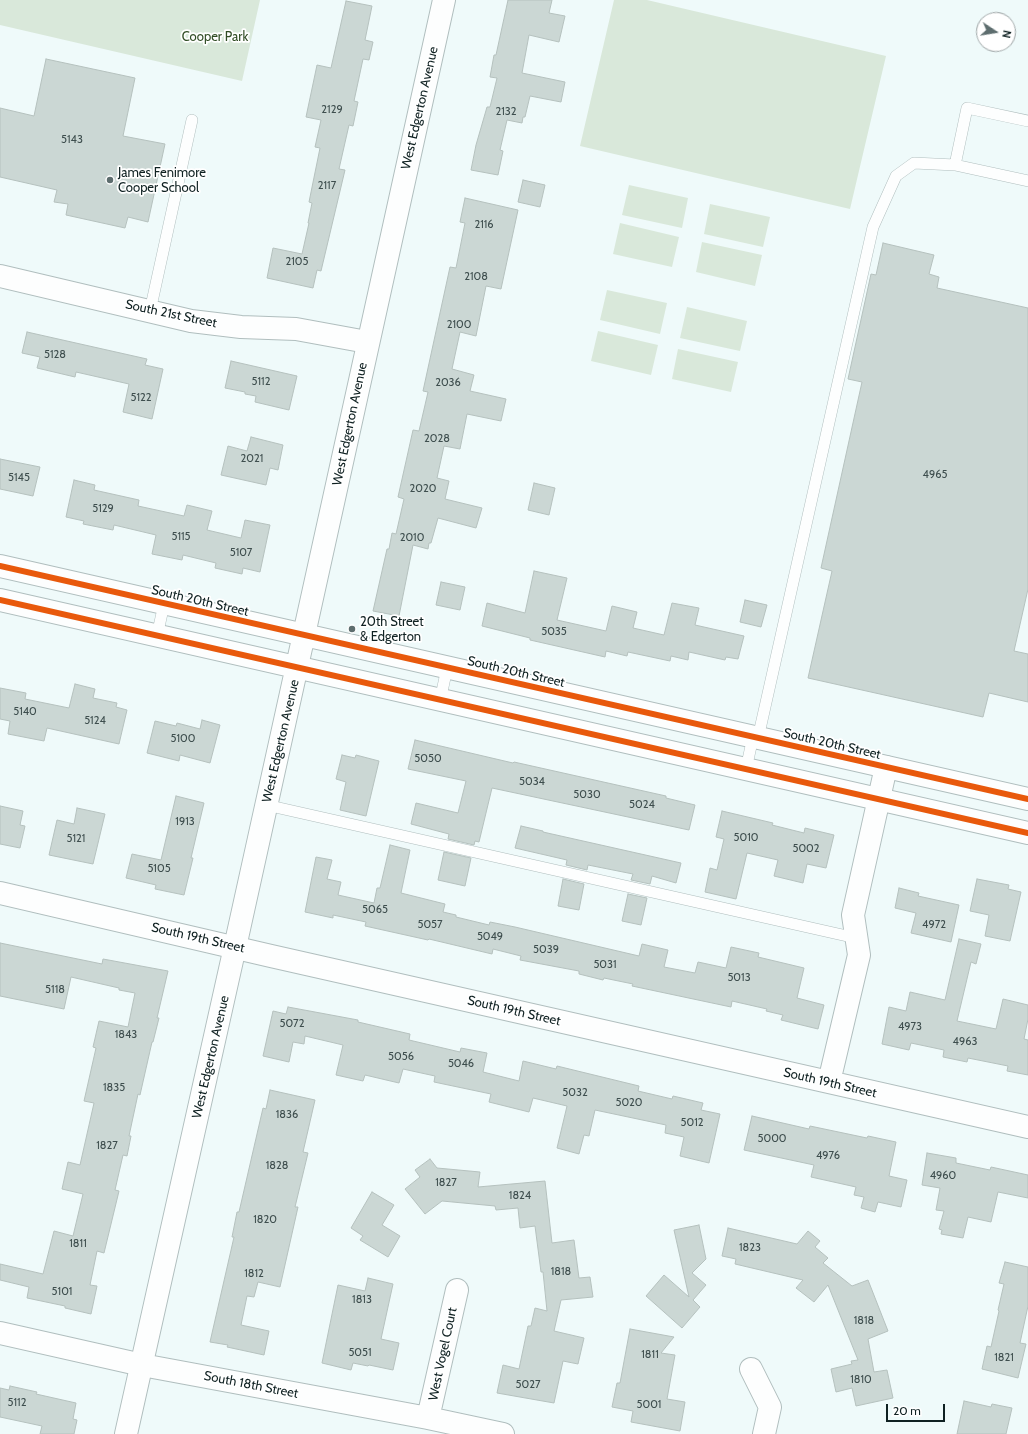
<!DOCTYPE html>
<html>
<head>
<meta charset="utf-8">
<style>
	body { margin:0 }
	#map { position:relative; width:1028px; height:1434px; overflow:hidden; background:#effafa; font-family:Cabin,sans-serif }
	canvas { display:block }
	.north { position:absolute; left:976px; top:12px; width:40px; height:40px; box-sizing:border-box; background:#fff; border:1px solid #9fa6a7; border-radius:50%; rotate:102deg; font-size:11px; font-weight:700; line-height:16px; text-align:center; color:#0f2122 }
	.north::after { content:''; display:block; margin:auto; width:14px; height:18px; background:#5d6d6e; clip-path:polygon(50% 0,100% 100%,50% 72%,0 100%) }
	.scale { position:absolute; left:886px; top:1404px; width:59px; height:18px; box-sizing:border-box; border:2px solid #0f2122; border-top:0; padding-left:5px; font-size:12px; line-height:14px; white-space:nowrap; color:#0f2122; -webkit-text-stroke:3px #fff; paint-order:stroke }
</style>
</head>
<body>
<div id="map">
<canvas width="1028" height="1434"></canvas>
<div class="north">N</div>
<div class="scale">20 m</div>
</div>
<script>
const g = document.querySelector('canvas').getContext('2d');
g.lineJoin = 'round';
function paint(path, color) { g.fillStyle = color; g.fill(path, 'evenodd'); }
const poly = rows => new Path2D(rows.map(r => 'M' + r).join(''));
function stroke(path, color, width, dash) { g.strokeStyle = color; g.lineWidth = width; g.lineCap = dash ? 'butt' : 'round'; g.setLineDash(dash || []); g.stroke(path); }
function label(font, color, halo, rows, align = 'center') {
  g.font = font + ' Cabin,sans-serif'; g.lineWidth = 3.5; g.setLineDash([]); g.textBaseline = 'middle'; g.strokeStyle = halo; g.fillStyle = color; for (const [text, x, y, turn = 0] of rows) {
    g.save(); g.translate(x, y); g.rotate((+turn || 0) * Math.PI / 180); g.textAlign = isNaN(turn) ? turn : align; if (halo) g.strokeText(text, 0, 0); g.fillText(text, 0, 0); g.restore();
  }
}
paint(poly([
	[0,0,260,0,242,81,0,25],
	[614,0,647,0,886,56,850,209,580,146],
	[629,185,688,198,682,228,622,215],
	[710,204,770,217,763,247,704,234],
	[620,223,679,237,672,267,613,254],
	[702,242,762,255,755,286,696,272],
	[607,290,667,303,660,334,600,320],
	[687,307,747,321,740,351,680,338],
	[598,331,658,345,651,375,591,361],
	[678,349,738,362,731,392,672,379]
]), '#d9e8da');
const building = poly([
	[508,0,552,0,549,13,565,16,559,42,529,35,522,73,565,82,561,102,530,96,525,117,523,117,522,123,507,120,500,150,503,151,498,175,471,170,476,145,487,107,490,107,497,78,490,77,494,55,496,55,508,0],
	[346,1,372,6,365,40,373,42,369,60,363,59,354,101,358,102,353,126,349,125,339,169,345,170,321,271,317,270,313,288,267,278,273,248,302,254,309,223,308,223,312,203,309,202,320,148,315,147,321,120,306,117,317,65,331,68,346,1],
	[46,59,135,78,123,136,165,144,148,222,128,217,125,228,66,215,68,204,54,202,57,190,0,177,0,108,34,116,46,59],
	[523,180,545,185,540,207,518,202,523,180],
	[465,198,518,210,501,289,486,286,476,336,460,332,452,369,474,375,470,391,506,399,501,421,467,414,460,449,444,446,437,478,449,481,445,499,482,508,476,528,438,518,431,543,429,543,428,549,413,545,399,616,373,611,387,549,389,549,392,533,396,534,404,499,398,497,413,430,419,431,428,392,423,391,450,267,456,268,465,223,460,222,465,198],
	[883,243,934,255,929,274,939,277,937,288,1028,308,1028,589,1014,651,1028,654,1028,702,989,693,983,717,808,678,832,571,821,568,862,382,848,379,871,274,876,275,883,243],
	[27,332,147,359,145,365,163,369,152,419,123,412,129,384,76,372,75,377,37,368,40,357,22,353,27,332],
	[231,361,297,376,289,410,255,402,256,396,245,394,245,392,225,388,231,361],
	[251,437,283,445,278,470,270,468,266,485,221,475,228,446,247,451,251,437],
	[0,459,40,467,33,496,0,489,0,459],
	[74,480,95,485,94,490,139,500,138,506,184,516,187,505,212,511,207,530,241,538,245,520,270,525,260,572,243,568,242,574,215,568,216,563,183,555,182,560,152,554,156,535,114,525,113,530,83,524,84,521,66,517,74,480],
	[534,483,555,488,549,515,528,510,534,483],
	[534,571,567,578,557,620,606,631,612,606,637,612,633,628,664,635,672,603,699,608,695,625,744,636,738,659,726,657,725,660,689,652,688,660,671,656,670,661,628,652,627,656,606,651,605,657,530,640,530,638,482,626,487,603,525,613,534,571],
	[441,582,465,587,460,610,436,605,441,582],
	[745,600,767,605,761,627,740,622,745,600],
	[75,684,95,689,93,698,117,703,116,707,127,710,119,744,47,728,44,741,8,734,10,721,0,719,0,688,26,693,25,699,69,708,75,684],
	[202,720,220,725,210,763,180,755,179,761,147,753,155,721,176,726,177,723,200,729,202,720],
	[415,740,513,763,514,762,666,796,666,798,695,805,689,830,492,788,479,842,475,841,474,845,448,839,449,834,411,824,416,803,458,813,466,781,408,769,415,740],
	[342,755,355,758,356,755,379,761,366,816,340,810,346,782,336,779,342,755],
	[176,796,204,803,191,858,193,858,184,895,155,889,156,885,126,878,132,854,161,860,176,796],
	[0,806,23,811,20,825,25,826,20,848,0,844,0,806],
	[77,808,105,814,93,864,49,855,57,820,74,824,77,808],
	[722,811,773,823,772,825,804,833,805,828,834,835,826,868,807,864,803,883,774,876,778,860,747,853,736,899,705,892,710,868,717,870,724,839,716,837,722,811],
	[521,826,543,831,543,832,681,863,676,883,652,876,650,884,631,880,633,874,588,865,587,870,566,865,567,860,515,848,521,826],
	[390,845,410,850,401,893,445,904,443,912,456,915,456,917,489,925,490,922,515,927,639,956,642,944,668,950,664,967,695,973,698,962,726,968,731,947,759,953,758,957,804,968,797,998,824,1005,818,1029,781,1020,783,1015,766,1011,767,1009,732,1001,731,1007,632,986,633,984,604,978,603,980,579,974,579,971,520,960,521,956,493,949,492,954,429,939,428,940,365,926,366,922,333,915,333,918,305,912,316,857,332,860,327,879,341,882,338,895,374,903,377,888,380,888,390,845],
	[444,852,471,858,465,886,438,880,444,852],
	[563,879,584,884,579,910,558,906,563,879],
	[977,879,1009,885,1008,889,1021,892,1010,941,985,936,989,915,970,911,977,879],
	[899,888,919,893,918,896,959,905,951,942,911,933,916,913,895,908,899,888],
	[628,894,647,898,641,925,622,921,628,894],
	[959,939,981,944,976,964,971,962,957,1021,996,1029,1003,999,1028,1005,1028,1019,1024,1039,1028,1040,1028,1075,1007,1071,1008,1066,968,1058,967,1062,943,1057,944,1050,911,1043,909,1050,882,1044,889,1007,906,1011,910,992,945,1000,959,939],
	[0,943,102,964,103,959,168,971,157,1018,159,1018,153,1042,152,1042,140,1095,138,1094,129,1136,131,1136,127,1156,123,1155,115,1190,119,1191,104,1253,97,1251,90,1285,97,1286,91,1314,65,1308,65,1306,27,1298,29,1287,0,1280,0,1264,43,1274,54,1231,73,1236,83,1194,62,1189,68,1162,80,1165,94,1103,84,1101,96,1048,93,1047,99,1021,128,1027,135,993,119,990,119,988,71,977,64,1009,0,996,0,943],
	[288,1007,358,1020,358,1022,410,1034,409,1040,460,1052,461,1048,487,1053,483,1072,519,1081,523,1061,556,1069,557,1066,639,1086,638,1091,672,1099,673,1096,703,1103,701,1110,720,1114,709,1163,680,1156,684,1137,665,1133,666,1125,595,1110,589,1136,584,1135,579,1154,557,1148,567,1106,533,1098,529,1112,489,1102,491,1094,434,1082,435,1076,403,1069,399,1083,365,1075,363,1081,336,1075,343,1045,305,1036,304,1044,293,1042,289,1062,263,1056,273,1011,286,1014,288,1007],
	[270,1090,315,1100,303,1152,308,1153,295,1207,298,1207,280,1287,258,1282,254,1297,247,1296,241,1325,269,1331,264,1355,227,1347,228,1345,210,1342,234,1237,232,1237,237,1212,239,1212,263,1108,266,1109,270,1090],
	[752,1116,809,1129,810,1126,867,1138,868,1136,896,1142,889,1176,907,1180,901,1207,878,1202,875,1212,861,1208,864,1197,854,1195,856,1187,811,1177,814,1165,744,1150,752,1116],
	[927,1153,956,1158,956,1163,990,1170,991,1167,1028,1175,1028,1198,998,1192,991,1222,968,1217,963,1238,941,1234,942,1230,939,1229,944,1211,936,1210,940,1188,922,1185,927,1153],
	[430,1159,437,1168,480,1172,478,1187,545,1181,552,1243,574,1240,579,1278,590,1277,593,1297,561,1300,554,1331,584,1338,578,1364,563,1361,554,1403,497,1393,503,1365,519,1369,528,1326,531,1326,535,1308,547,1311,543,1272,541,1272,535,1226,520,1228,518,1208,496,1210,495,1206,442,1201,425,1214,405,1189,420,1177,415,1170,430,1159],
	[372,1192,394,1205,382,1225,400,1236,388,1257,360,1240,363,1236,351,1228,372,1192],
	[699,1225,706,1259,692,1273,706,1285,693,1300,700,1307,682,1328,646,1296,664,1275,689,1297,674,1230,699,1225],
	[728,1228,797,1244,808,1231,820,1241,815,1247,828,1258,823,1263,852,1286,868,1280,888,1331,868,1339,874,1372,887,1370,893,1398,856,1406,852,1388,836,1392,831,1369,852,1364,851,1361,858,1360,828,1285,814,1302,796,1288,803,1280,735,1264,736,1259,722,1256,728,1228],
	[1005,1262,1028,1267,1028,1306,1020,1343,1026,1344,1018,1378,982,1369,987,1346,991,1347,999,1311,998,1310,1004,1284,999,1283,1005,1262],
	[368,1278,393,1284,381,1339,399,1343,393,1370,369,1365,368,1366,353,1363,351,1370,322,1363,338,1285,365,1291,368,1278],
	[630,1329,674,1337,661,1353,675,1355,667,1399,685,1402,680,1431,631,1422,633,1411,612,1407,617,1383,620,1383,630,1329],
	[10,1386,37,1392,36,1394,76,1403,73,1419,77,1420,74,1434,40,1434,42,1426,0,1417,0,1388,9,1390,10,1386],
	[964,1401,991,1407,992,1404,1012,1408,1006,1434,957,1434,964,1401]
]);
paint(building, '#cbd7d4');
stroke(building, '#b5c1be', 1);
const service = poly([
	[955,165,967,108,1028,121],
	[150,311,192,120],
	[157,636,164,604],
	[440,701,447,668],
	[758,738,873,227,896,176,914,163,955,165,1028,181],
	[746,769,753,737],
	[266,805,856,938]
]);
const minor = poly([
	[0,276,191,321,241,327,296,329,367,342],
	[0,893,271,956,1028,1127],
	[829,1082,859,955,853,915,886,767],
	[0,1333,142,1365,428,1418,503,1434],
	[751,1369,770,1407,764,1434],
	[428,1418,457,1290]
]);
const tertiary = poly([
	[0,566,1028,799],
	[0,600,1028,833],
	[126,1434,235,947,444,0]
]);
stroke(service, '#b0bebe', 12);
stroke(minor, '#b0bebe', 24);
stroke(tertiary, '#b0bebe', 24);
stroke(service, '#fdfefe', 11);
stroke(minor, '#fdfefe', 22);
stroke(tertiary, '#fdfefe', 22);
stroke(poly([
	[0,566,1028,799],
	[0,600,1028,833]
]), '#e8590c', 6);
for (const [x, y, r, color] of [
	[110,180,4,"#5d6d6e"],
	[352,629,4,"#5d6d6e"]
]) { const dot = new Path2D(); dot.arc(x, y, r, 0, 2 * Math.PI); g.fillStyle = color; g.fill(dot); stroke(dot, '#fff', 1.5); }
label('11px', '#3e4e4e', null, [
	["2129",332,110],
	["2132",506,112],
	["5143",72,140],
	["2117",327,186],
	["2116",484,225],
	["2105",297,262],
	["2108",476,277],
	["2100",459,325],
	["5128",55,355],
	["5112",261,382],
	["2036",448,383],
	["5122",141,398],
	["2028",437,439],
	["2021",252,459],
	["4965",935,475],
	["5145",19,478],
	["2020",423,489],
	["5129",103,509],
	["5115",181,537],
	["2010",412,538],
	["5107",241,553],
	["5035",554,632],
	["5140",25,712],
	["5124",95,721],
	["5100",183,739],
	["5050",428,759],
	["5034",532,782],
	["5030",587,795],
	["5024",642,805],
	["1913",185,822],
	["5010",746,838],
	["5121",76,839],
	["5002",806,849],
	["5105",159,869],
	["5065",375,910],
	["5057",430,925],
	["4972",934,925],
	["5049",490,937],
	["5039",546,950],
	["5031",605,965],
	["5013",739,978],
	["5118",55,990],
	["5072",292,1024],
	["4973",910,1027],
	["1843",126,1035],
	["4963",965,1042],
	["5056",401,1057],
	["5046",461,1064],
	["1835",114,1088],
	["5032",575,1093],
	["5020",629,1103],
	["1836",287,1115],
	["5012",692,1123],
	["5000",772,1139],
	["1827",107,1146],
	["4976",828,1156],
	["1828",277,1166],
	["4960",943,1176],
	["1827",446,1183],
	["1824",520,1196],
	["1820",265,1220],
	["1811",78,1244],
	["1823",750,1248],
	["1818",561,1272],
	["1812",254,1274],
	["5101",62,1292],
	["1813",362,1300],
	["1818",864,1321],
	["5051",360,1353],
	["1811",650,1355],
	["1821",1004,1358],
	["1810",861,1380],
	["5027",528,1385],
	["5112",17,1403],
	["5001",649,1405]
]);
label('13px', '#304c24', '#fff', [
	["Cooper Park",215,37]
]);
label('13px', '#0f2122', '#fff', [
	["West Edgerton Avenue",420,108,-77],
	["South 21st Street",171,314,12],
	["West Edgerton Avenue",350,424,-78],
	["South 20th Street",200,601,13],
	["South 20th Street",516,672,13],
	["West Edgerton Avenue",281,741,-77],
	["South 20th Street",832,744,13],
	["South 19th Street",198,938,13],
	["South 19th Street",514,1011,13],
	["West Edgerton Avenue",211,1057,-77],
	["South 19th Street",830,1083,13],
	["West Vogel Court",443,1354,-78],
	["South 18th Street",251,1385,11]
]);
label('13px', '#0f2122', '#fff', [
	["James Fenimore",118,173],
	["Cooper School",118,188],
	["20th Street",360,622],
	["& Edgerton",360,637]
], 'left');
</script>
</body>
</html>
